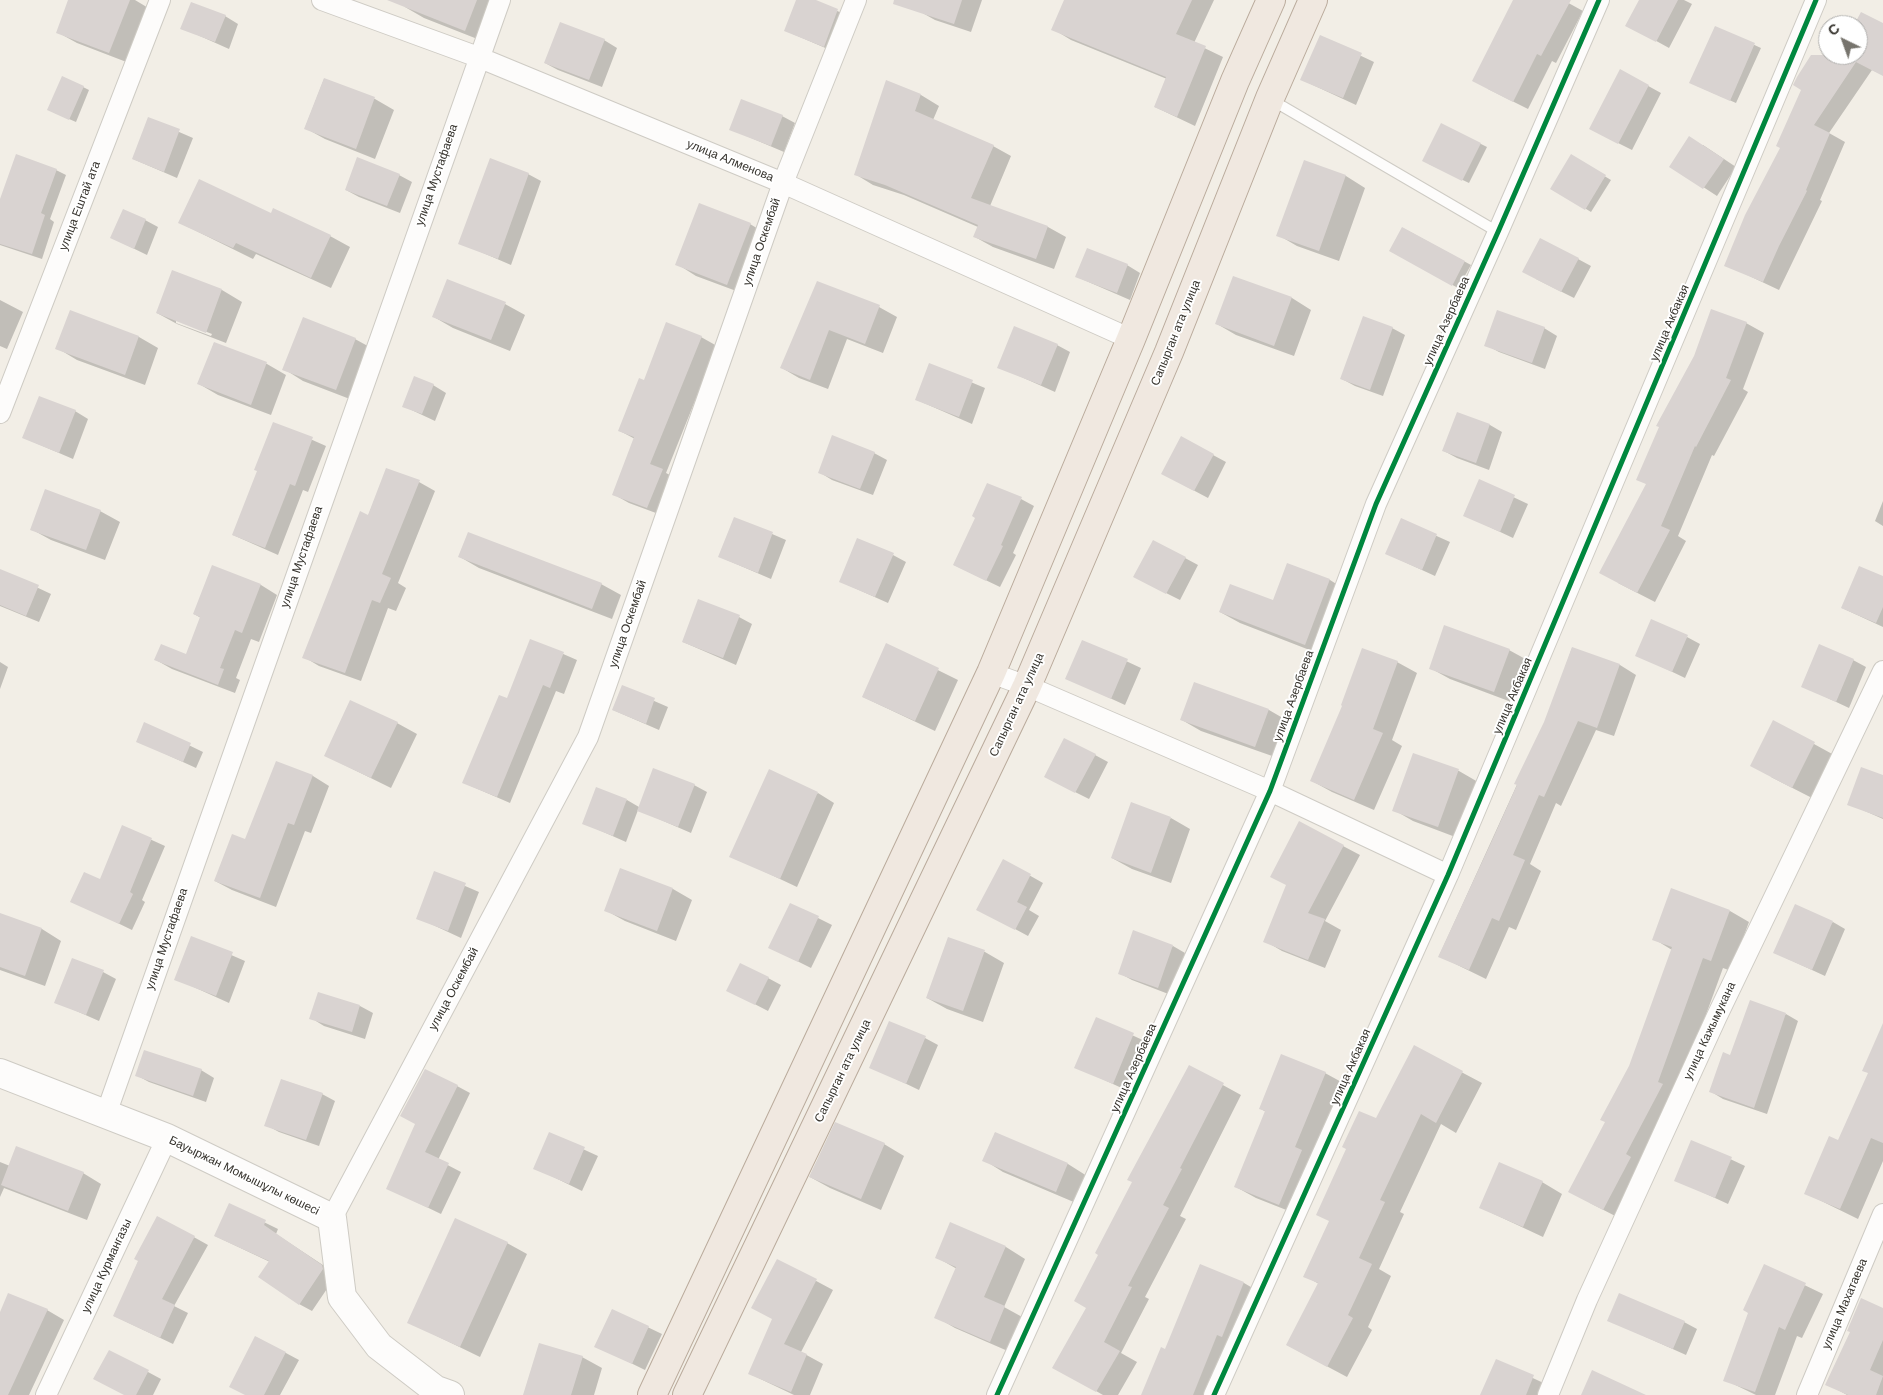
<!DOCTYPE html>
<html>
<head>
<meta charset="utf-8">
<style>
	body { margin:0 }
	#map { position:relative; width:1883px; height:1395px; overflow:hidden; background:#f2eee6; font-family:Arial,sans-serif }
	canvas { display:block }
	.north { position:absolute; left:1818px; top:15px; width:50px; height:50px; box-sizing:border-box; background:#fff; border:1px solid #aeadab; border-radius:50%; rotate:318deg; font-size:14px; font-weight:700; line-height:20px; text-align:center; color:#35322c }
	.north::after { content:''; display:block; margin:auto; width:18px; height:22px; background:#77746d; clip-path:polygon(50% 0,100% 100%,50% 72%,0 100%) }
</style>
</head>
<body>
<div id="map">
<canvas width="1883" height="1395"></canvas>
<div class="north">С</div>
</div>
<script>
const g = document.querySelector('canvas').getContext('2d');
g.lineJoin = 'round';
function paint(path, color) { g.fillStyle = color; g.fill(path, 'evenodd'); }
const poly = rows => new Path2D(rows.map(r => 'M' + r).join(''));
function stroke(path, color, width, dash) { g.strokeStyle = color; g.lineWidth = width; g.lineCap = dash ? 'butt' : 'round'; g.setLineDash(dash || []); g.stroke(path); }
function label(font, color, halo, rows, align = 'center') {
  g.font = font + ' Arial,sans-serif'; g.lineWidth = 4; g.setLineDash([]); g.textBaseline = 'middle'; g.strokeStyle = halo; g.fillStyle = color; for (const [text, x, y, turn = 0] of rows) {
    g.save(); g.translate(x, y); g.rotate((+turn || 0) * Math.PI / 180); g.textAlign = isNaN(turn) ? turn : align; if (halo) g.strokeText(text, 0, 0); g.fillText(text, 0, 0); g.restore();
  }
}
paint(poly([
	[70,0,135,0,150,9,129,63,77,43,57,32],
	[408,0,495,0,485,42,424,18,405,7],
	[798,0,812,0,851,17,837,53,786,31],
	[923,0,982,0,971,32,935,20,919,11],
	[1065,0,1214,0,1194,43,1223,57,1195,126,1155,107,1167,79,1071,40,1053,29],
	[1515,0,1563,0,1583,11,1556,63,1552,61,1528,109,1488,89],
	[1640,0,1684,0,1692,4,1669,48,1640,32],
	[225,16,238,24,229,49,182,28],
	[1883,24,1883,75,1872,70,1829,133,1845,142,1820,200,1822,201,1779,290,1726,265,1840,55,1858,55,1858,25,1856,25],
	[1715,27,1761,48,1736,103,1697,86],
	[1321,37,1374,62,1356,105,1302,80],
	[604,40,617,48,602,87,558,70,545,63],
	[1621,71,1661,93,1632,150,1604,136],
	[324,79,375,99,394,110,375,159,325,139,305,128],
	[887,82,921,95,939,106,933,120,993,146,1011,156,990,206,1048,227,1066,237,1054,269,993,247,975,237,978,227,904,195,873,185,855,174],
	[83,87,89,90,76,122,55,113],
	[782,116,795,123,784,152,730,129],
	[149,119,193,138,177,178,133,159],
	[1441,124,1487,147,1469,183,1429,164],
	[1703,145,1736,167,1717,196,1671,166],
	[1571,156,1611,180,1591,212,1552,188],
	[1305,162,1346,176,1365,188,1339,261,1297,246,1278,235],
	[56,170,66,175,50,219,54,222,42,259,0,245,0,201],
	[528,174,541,181,511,265,460,243],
	[399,175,412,182,400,213,359,197,346,190],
	[271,214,330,236,350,247,331,288,256,254,253,259,180,223],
	[145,220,158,227,147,255,112,238],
	[750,224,770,236,747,295,696,276,677,264],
	[1403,228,1471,265,1458,288,1391,251],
	[1578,259,1591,266,1574,298,1536,279],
	[1127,265,1140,273,1130,300,1077,277],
	[173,271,222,290,242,302,226,343,177,324,157,313],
	[176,320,212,334,211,336,176,323],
	[1234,277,1292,298,1311,310,1294,356,1236,335,1217,324],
	[817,283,879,307,897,317,883,353,847,339,828,389,799,378,782,368],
	[0,300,23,312,7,349,0,346],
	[505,304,525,315,510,351,453,328,434,317],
	[71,312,139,337,158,348,145,385,77,360,57,348],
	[1746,323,1764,333,1743,389,1748,392,1714,456,1712,455,1678,536,1686,541,1655,602,1618,583,1647,484,1638,479],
	[1392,328,1405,335,1383,396,1355,386,1342,379],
	[1544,328,1557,336,1545,369,1499,352,1486,345],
	[701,337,717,346,666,473,678,479,664,516,629,503,613,494,635,439,620,431,645,382],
	[355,339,375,350,355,401,303,381,284,369],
	[214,343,267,364,286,375,271,415,218,395,199,384],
	[1057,345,1070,352,1055,392,999,367],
	[930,365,985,388,972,424,917,400],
	[433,385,446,393,435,421,403,406],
	[75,411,88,419,73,459,24,438],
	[1458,413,1490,425,1502,432,1489,470,1457,458,1444,451],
	[274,423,326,446,308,492,303,490,278,555,233,535,259,471],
	[874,453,887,460,873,495,832,480,819,472],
	[1213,455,1226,462,1208,498,1176,481],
	[387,469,419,482,435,491,398,583,406,588,396,611,388,608,361,681,319,666,304,657,368,516],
	[1479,481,1528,504,1513,538,1464,515],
	[1021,499,1034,506,1013,553,1016,555,1000,587,954,565],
	[1883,501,1883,526,1875,521],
	[100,511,120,522,105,560,51,540,31,529],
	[735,518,786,540,771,579,720,557],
	[1401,520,1450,542,1435,576,1387,554],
	[893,555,906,562,888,603,841,582],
	[460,557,601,584,621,595,612,619,479,568],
	[1185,558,1198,565,1180,600,1148,584],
	[1288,564,1330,580,1349,592,1325,656,1240,623,1220,612,1273,602],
	[213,567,261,585,277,595,259,642,251,639,236,678,240,680,235,693,172,669,156,660,186,656,201,618,194,614],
	[0,570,51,594,39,622,0,606],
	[1883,577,1883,627,1842,608],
	[739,617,752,624,736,665,683,642],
	[1687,637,1700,644,1685,678,1637,655],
	[531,640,577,660,564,694,556,691,510,803,464,783,507,700],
	[1083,641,1141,668,1125,705,1066,678],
	[887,645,958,680,935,731,863,697],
	[1572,648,1620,665,1636,675,1614,736,1596,730,1561,806,1556,803,1530,864,1541,871,1516,930,1509,927,1486,979,1439,956,1545,723],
	[1509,650,1529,661,1514,703,1450,679,1430,668],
	[1853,660,1866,667,1849,708,1802,686],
	[0,662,8,667,0,689],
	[1397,662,1417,673,1392,740,1402,746,1374,810,1332,792,1312,781,1344,706],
	[622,687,668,707,659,730,613,710],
	[1269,710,1288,721,1275,757,1201,731,1182,720],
	[1774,722,1834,755,1812,798,1771,777],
	[397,723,417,734,391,788,326,756],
	[145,724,203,752,196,768,137,741],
	[1095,755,1108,762,1089,799,1059,784],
	[1414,755,1459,771,1478,782,1458,838,1413,821,1394,810],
	[277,762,313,776,329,786,311,833,305,831,276,907,232,890,215,881,246,841],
	[1883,776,1883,819,1849,804],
	[694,785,707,792,691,833,638,810,626,842,583,823,627,800,639,807],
	[818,793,834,803,797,887,731,856],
	[1171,818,1190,829,1171,883,1132,869,1112,858],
	[123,827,165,846,142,900,145,902,132,930,72,901,101,880],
	[1343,846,1360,855,1325,921,1341,930,1325,968,1282,951,1265,941],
	[1004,861,1043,883,1029,910,1039,916,1028,936,991,916],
	[621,869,673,889,692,900,676,941,625,921,605,910],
	[435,873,479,892,461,938,418,918],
	[790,904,832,925,811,968,783,954],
	[1730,911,1749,922,1731,971,1723,968,1677,1094,1623,1220,1590,1203,1606,1122,1630,1066,1672,950,1654,939],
	[0,914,42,929,61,941,45,986,0,970],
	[1833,922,1845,929,1825,976,1775,953],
	[192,938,245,961,229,1003,176,979],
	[949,939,985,952,1004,963,983,1022,947,1009,927,998],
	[1173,946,1185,953,1171,995,1132,980,1119,973],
	[103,972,116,979,99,1021,56,1002],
	[768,978,781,985,768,1011,741,997],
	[360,1006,373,1013,365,1039,324,1026,311,1018],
	[1786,1014,1798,1021,1767,1114,1723,1099,1710,1091,1731,1056],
	[1097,1019,1147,1042,1126,1090,1076,1067],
	[1883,1027,1883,1161,1858,1219,1805,1193,1839,1142,1869,1073],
	[925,1038,938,1045,919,1090,871,1067],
	[1414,1047,1482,1083,1456,1133,1441,1124,1400,1212,1404,1214,1379,1269,1391,1276,1368,1327,1372,1330,1347,1377,1287,1345,1319,1284,1305,1276,1376,1120],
	[1190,1067,1241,1095,1180,1216,1186,1219,1145,1297,1149,1299,1121,1353,1137,1362,1118,1395,1103,1395,1054,1367,1087,1308,1133,1182],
	[201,1070,214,1078,206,1102,149,1082,136,1075],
	[1325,1073,1345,1084,1299,1215,1256,1198,1236,1187,1266,1112,1261,1109],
	[457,1086,470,1093,438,1160,461,1172,441,1214,387,1188],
	[322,1094,335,1101,319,1146,279,1132,266,1125],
	[995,1133,1068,1164,1087,1176,1076,1203,1003,1172,984,1160],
	[550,1134,598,1156,582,1191,535,1168],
	[1692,1141,1745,1166,1728,1204,1676,1180],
	[884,1144,904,1156,881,1210,830,1188,810,1177],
	[0,1162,10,1166,83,1173,101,1184,87,1220,4,1188,0,1197],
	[1542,1182,1562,1194,1543,1237,1481,1208],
	[229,1205,278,1229,276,1234,335,1273,335,1277,312,1311,299,1304,270,1262,215,1236],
	[158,1217,208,1245,174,1306,188,1313,173,1344,114,1316],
	[951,1224,1006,1247,1025,1259,1004,1307,1024,1318,1010,1352,955,1328,936,1317,957,1269,936,1257],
	[507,1243,527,1254,480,1357,408,1322],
	[777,1260,833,1290,801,1352,823,1364,810,1395,794,1395,750,1374,774,1319],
	[1200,1265,1244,1283,1263,1294,1217,1395,1143,1395,1166,1350],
	[1765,1266,1823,1294,1802,1338,1797,1336,1775,1395,1756,1395,1725,1380],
	[1883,1309,1883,1395,1847,1395,1827,1384],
	[47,1310,64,1320,29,1395,0,1395,0,1315],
	[612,1310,662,1334,645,1370,596,1346],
	[1608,1320,1684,1322,1697,1329,1686,1355],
	[256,1337,299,1360,280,1395,246,1395],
	[109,1351,161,1379,153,1395,127,1395],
	[582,1357,602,1368,594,1395,525,1395],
	[1496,1361,1550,1386,1546,1395,1481,1395]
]), '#0003');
paint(poly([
	[68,0,130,0,109,53,56,33],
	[387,0,477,0,465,31],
	[796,0,816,0,838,9,824,47,784,31],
	[894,0,962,0,954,24,893,4],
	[1064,0,1192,0,1176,34,1206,46,1177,117,1154,107,1166,77,1051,30],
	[1513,0,1571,0,1541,56,1537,54,1513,102,1472,81],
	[1639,0,1678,0,1656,42,1625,26],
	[191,2,226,15,215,42,180,29],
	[1861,12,1883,23,1883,76,1856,62,1814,125,1830,133,1806,190,1807,191,1779,246,1763,282,1724,266,1745,215,1780,148,1776,146,1801,90,1793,85,1797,77,1811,55,1858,55,1858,25,1854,25],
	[560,22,605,39,589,80,544,63],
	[1715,26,1755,43,1730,101,1689,83],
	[1320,35,1362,53,1343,98,1300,80],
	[1620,69,1649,85,1618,144,1589,129],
	[62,76,84,86,69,120,47,110],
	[324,78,375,97,356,149,304,129],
	[886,80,921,94,915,111,994,145,971,198,1048,226,1036,259,973,237,978,225,885,185,854,175],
	[741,99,783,115,771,146,729,130],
	[148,117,180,129,164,172,132,159],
	[1441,123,1481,143,1462,181,1422,161],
	[1689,136,1724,159,1703,189,1669,167],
	[16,154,57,169,41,213,45,215,32,254,0,244,0,199],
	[1571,154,1606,175,1585,210,1550,189],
	[357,157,400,174,387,206,345,190],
	[490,158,529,173,498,259,458,244],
	[1304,160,1346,175,1319,251,1276,236],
	[199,179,271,213,273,208,331,235,311,278,236,243,233,248,178,223],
	[699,203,751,223,727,285,675,265],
	[123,209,146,219,134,249,110,238],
	[1402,227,1465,261,1452,286,1389,251],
	[1540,238,1579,258,1561,292,1522,272],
	[1087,248,1128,264,1117,293,1075,277],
	[172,270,222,289,206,333,156,313],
	[1233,276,1292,297,1274,346,1215,324],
	[447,279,506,302,491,340,432,317],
	[817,281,880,305,865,344,829,330,810,380,780,368],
	[1711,309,1747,322,1726,378,1731,380,1696,447,1695,446,1661,526,1670,530,1637,593,1599,573,1646,484,1636,480,1659,427,1656,426,1694,356],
	[70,310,139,336,125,375,55,349],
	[1497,310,1545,327,1532,363,1484,346],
	[1363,316,1393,327,1370,390,1340,379],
	[303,317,356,338,336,390,282,370],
	[666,322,702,336,650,464,663,469,647,508,612,495,634,437,618,431,639,378,644,380],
	[1014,326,1058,344,1041,385,997,368],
	[214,342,267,362,251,405,197,384],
	[929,363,973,380,959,417,915,400],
	[414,376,434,384,422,414,402,407],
	[39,396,76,410,59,453,22,438],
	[1457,412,1490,424,1476,463,1442,451],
	[273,422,313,437,295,486,290,484,265,548,232,535,257,471,254,470],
	[832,435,875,452,860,489,818,473],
	[1181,436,1214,454,1194,491,1161,474],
	[386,468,420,480,382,574,391,578,380,603,372,600,345,673,302,658,360,511,368,515],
	[1479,479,1515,495,1500,532,1463,516],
	[987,483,1022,497,1001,545,1003,546,986,581,953,565,975,518,972,516],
	[45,489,101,510,86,550,30,530],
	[734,517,773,532,758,573,718,557],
	[1401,518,1437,534,1422,570,1385,554],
	[468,532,602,583,592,609,458,557],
	[857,538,894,553,875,597,839,582],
	[1153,540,1186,557,1166,594,1133,577],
	[1287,563,1330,579,1305,645,1219,612,1230,584,1273,600],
	[212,565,261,584,242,633,235,630,220,668,224,669,218,685,154,660,161,644,186,654,200,617,193,614],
	[1859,566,1883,576,1883,607,1876,623,1841,608],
	[0,569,39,585,26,616,0,605],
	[698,599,740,615,723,658,682,642],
	[1651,619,1688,635,1672,672,1635,656],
	[1444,625,1510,649,1494,692,1429,669],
	[530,639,564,652,550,688,543,685,497,797,462,783,499,695,507,698],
	[1082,640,1128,659,1111,699,1065,679],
	[886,643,939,668,915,721,862,697],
	[1819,644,1854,659,1836,702,1801,687],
	[1572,647,1620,664,1597,728,1578,721,1544,797,1539,795,1513,855,1525,860,1499,921,1492,918,1469,970,1438,957,1490,845,1517,785,1514,784,1544,722],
	[1362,648,1398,661,1373,729,1383,733,1354,800,1310,781,1342,706,1341,705],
	[1194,682,1269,709,1255,747,1180,720],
	[622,685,655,698,646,724,612,710],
	[350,700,398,722,371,778,324,756],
	[1773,720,1815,742,1792,788,1750,766],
	[144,722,191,743,183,762,136,742],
	[1064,738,1096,754,1075,793,1044,777],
	[1413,753,1459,769,1438,827,1392,811],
	[276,761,313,775,294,825,288,823,260,898,214,881,232,834,245,839],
	[1861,767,1883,775,1883,818,1847,805],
	[653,768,695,784,678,827,637,811],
	[769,769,818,792,780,879,729,857],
	[596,787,627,799,613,836,582,824],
	[1131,802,1171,817,1151,873,1111,858],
	[1299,821,1344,845,1308,913,1325,919,1308,960,1263,942,1286,885,1270,877],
	[122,825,152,838,130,892,133,894,119,924,70,902,84,872,100,879],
	[1003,859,1031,874,1017,902,1027,907,1015,930,976,910],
	[620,868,673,888,657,931,604,911],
	[434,871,466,883,448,931,416,919],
	[1671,888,1730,910,1711,961,1703,958,1658,1082,1663,1084,1626,1154,1631,1157,1603,1210,1568,1192,1605,1122,1600,1120,1629,1066,1672,947,1652,940],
	[790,903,819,916,798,962,768,948],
	[1795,904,1833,921,1812,970,1773,953],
	[0,913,42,928,25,976,0,967],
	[1133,930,1173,945,1158,988,1118,974],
	[191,936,233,952,216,996,174,980],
	[948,937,985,950,963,1011,926,998],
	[72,958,104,970,86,1015,54,1003],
	[740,963,769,977,755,1005,726,991],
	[318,992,360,1005,352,1032,309,1019],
	[1750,1000,1786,1013,1754,1108,1709,1092,1723,1052,1730,1055],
	[1096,1017,1134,1033,1113,1084,1074,1068],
	[889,1021,926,1036,906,1084,869,1068],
	[1883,1023,1883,1143,1871,1138,1840,1209,1804,1194,1829,1136,1838,1140,1868,1073,1862,1071],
	[1414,1045,1463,1071,1436,1123,1421,1114,1380,1200,1385,1202,1359,1258,1372,1264,1348,1315,1353,1318,1327,1367,1286,1345,1318,1283,1303,1277,1329,1221,1316,1215,1346,1149,1342,1147,1359,1111,1376,1118],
	[144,1050,202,1069,193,1096,135,1076],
	[1281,1054,1326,1072,1295,1147,1302,1150,1279,1205,1234,1187,1265,1111,1259,1109],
	[1189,1065,1224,1083,1180,1168,1182,1169,1163,1205,1169,1208,1128,1286,1132,1287,1104,1342,1120,1351,1096,1392,1052,1368,1086,1308,1074,1301,1098,1255,1095,1253,1132,1182,1127,1180],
	[425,1069,458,1085,425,1152,449,1163,428,1208,386,1189,415,1124,400,1116],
	[281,1079,323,1093,306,1140,264,1126],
	[835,1122,885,1143,861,1199,809,1177],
	[549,1132,585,1147,569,1184,533,1169],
	[995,1132,1068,1163,1056,1192,982,1161],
	[1691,1140,1732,1157,1715,1198,1674,1181],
	[16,1146,84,1172,68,1211,1,1185],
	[1499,1162,1543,1181,1523,1227,1479,1208],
	[229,1203,266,1220,264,1225,322,1265,323,1269,299,1305,258,1277,269,1261,214,1236],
	[157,1216,195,1236,162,1299,175,1305,160,1338,113,1316,138,1261,134,1259],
	[455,1218,508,1242,460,1347,407,1323],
	[950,1222,1006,1246,984,1297,1005,1306,990,1342,934,1318,956,1267,935,1258],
	[777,1259,817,1279,784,1344,807,1354,791,1392,748,1374,772,1319,751,1308],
	[1200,1264,1244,1282,1222,1337,1217,1335,1193,1395,1141,1395,1161,1347,1165,1349],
	[1764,1264,1806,1283,1785,1330,1779,1327,1755,1392,1723,1381,1748,1313,1743,1310],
	[8,1293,48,1309,8,1395,0,1395,0,1312],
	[1619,1293,1685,1321,1673,1349,1607,1321],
	[1861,1298,1883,1308,1883,1340,1870,1370,1883,1376,1876,1395,1848,1395,1825,1385,1850,1332,1847,1331],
	[612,1309,649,1326,632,1364,594,1347],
	[255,1336,286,1352,264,1395,245,1395,229,1387],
	[539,1343,583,1356,571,1395,523,1395],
	[109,1350,149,1370,136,1395,124,1395,93,1379],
	[1496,1359,1534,1375,1526,1395,1480,1395],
	[1592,1370,1646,1395,1581,1395]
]), '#d9d3d1');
const lane = poly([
	[1270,99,1498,232]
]);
const street = poly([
	[322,0,478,57,783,183,1131,339],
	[0,413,160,0],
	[991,673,1027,686,1270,791,1448,875],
	[106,1114,500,0],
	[332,1218,588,737,783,183,856,0],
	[46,1395,167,1138],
	[997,1395,1270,791,1376,504,1498,232,1599,0],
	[1214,1395,1448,875,1816,0],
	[1548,1395,1587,1300,1717,1016,1883,671],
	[1807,1395,1883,1214]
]);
const secondary = poly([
	[0,1073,167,1138,332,1218,342,1297,379,1346,436,1390,450,1395]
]);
const primary = poly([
	[652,1395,991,673,1131,339,1235,81,1271,0],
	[687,1395,1027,686,1169,352,1270,98,1313,0]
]);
stroke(lane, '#cecbc4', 12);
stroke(street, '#cecbc4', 22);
stroke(secondary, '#cecbc4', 30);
stroke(primary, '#baab9c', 30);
stroke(lane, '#fdfcfb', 10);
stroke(street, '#fdfcfb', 20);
stroke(secondary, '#fdfcfb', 28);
stroke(primary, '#f0e8e0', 28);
stroke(poly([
	[997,1395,1270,791,1376,504,1498,232,1599,0],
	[1214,1395,1448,875,1816,0]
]), '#00873e', 5);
label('12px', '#35322c', '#fff', [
	["улица Алменова",730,161,22],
	["улица Мустафаева",437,175,-71],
	["улица Ештай ата",80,206,-69],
	["улица Оскембай",762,242,-71],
	["улица Азербаева",1447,321,-66],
	["улица Акбакая",1670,323,-67],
	["Сапырган ата улица",1176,333,-68],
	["улица Мустафаева",302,557,-71],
	["улица Оскембай",628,624,-71],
	["улица Азербаева",1294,696,-70],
	["улица Акбакая",1513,696,-67],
	["Сапырган ата улица",1017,705,-65],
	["улица Мустафаева",167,939,-71],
	["улица Оскембай",454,989,-62],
	["улица Кажымукана",1710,1031,-65],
	["улица Акбакая",1351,1067,-66],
	["улица Азербаева",1134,1068,-66],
	["Сапырган ата улица",843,1071,-64],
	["Бауыржан Момышұлы көшесі",244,1176,26],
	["улица Курмангазы",107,1266,-65],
	["улица Махатаева",1845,1304,-67]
]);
</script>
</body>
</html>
